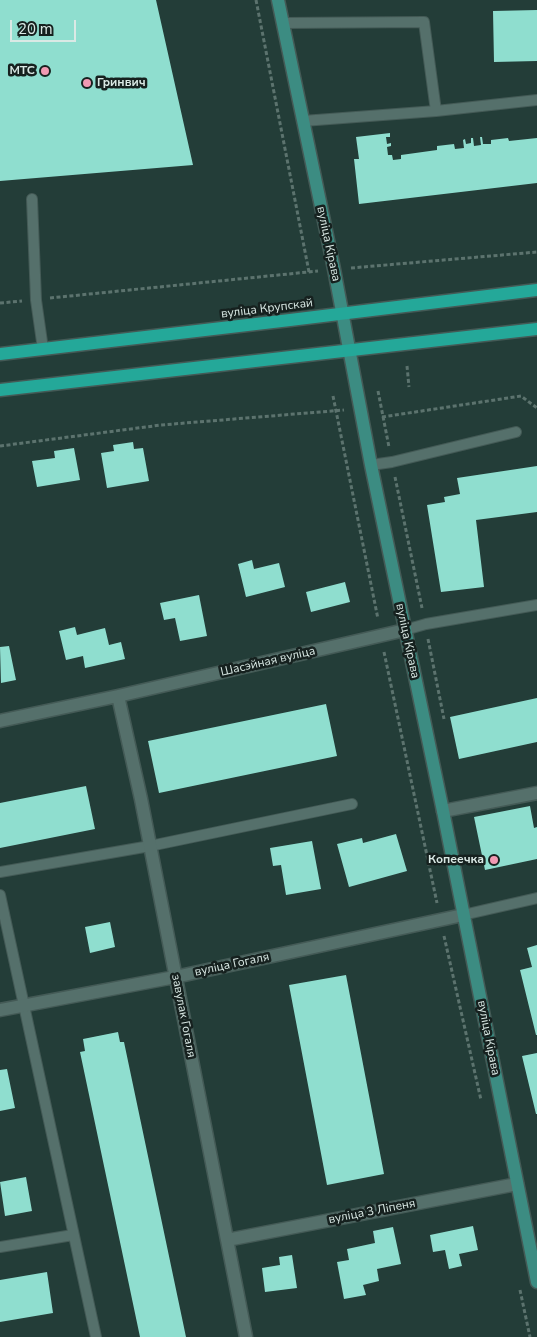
<!DOCTYPE html>
<html>
<head>
<meta charset="utf-8">
<style>
	body { margin:0 }
	#map { position:relative; width:537px; height:1337px; overflow:hidden; background:#233d38; font-family:"Nunito Sans",sans-serif }
	canvas { display:block }
	.scale { position:absolute; left:10px; top:20px; width:66px; height:22px; box-sizing:border-box; border:2px solid #dae9e5; border-top:0; padding-left:6px; font-size:15px; line-height:18px; white-space:nowrap; color:#dae9e5; -webkit-text-stroke:4px #16211f; paint-order:stroke }
</style>
</head>
<body>
<div id="map">
<canvas width="537" height="1337"></canvas>
<div class="scale">20 m</div>
</div>
<script>
const g = document.querySelector('canvas').getContext('2d');
g.lineJoin = 'round';
function paint(path, color) { g.fillStyle = color; g.fill(path, 'evenodd'); }
const poly = rows => new Path2D(rows.map(r => 'M' + r).join(''));
function stroke(path, color, width, dash) { g.strokeStyle = color; g.lineWidth = width; g.lineCap = dash ? 'butt' : 'round'; g.setLineDash(dash || []); g.stroke(path); }
function label(font, color, halo, rows, align = 'center') {
  g.font = font + ' "Nunito Sans",sans-serif'; g.lineWidth = 5; g.setLineDash([]); g.textBaseline = 'middle'; g.strokeStyle = halo; g.fillStyle = color; for (const [text, x, y, turn = 0] of rows) {
    g.save(); g.translate(x, y); g.rotate((+turn || 0) * Math.PI / 180); g.textAlign = isNaN(turn) ? turn : align; if (halo) g.strokeText(text, 0, 0); g.fillText(text, 0, 0); g.restore();
  }
}
paint(poly([
	[0,0,156,0,193,165,0,181],
	[537,10,537,61,494,62,493,11],
	[390,133,390,137,386,137,387,144,391,143,391,146,387,147,388,155,392,155,393,160,401,159,401,155,437,150,437,146,454,144,455,149,464,148,463,140,465,139,466,144,471,143,471,138,473,138,474,146,481,145,480,137,482,137,483,144,491,144,491,140,508,138,509,141,537,138,537,183,359,204,354,159,359,159,356,137],
	[133,442,134,449,143,448,149,481,107,488,101,453,114,451,113,445],
	[74,448,80,480,37,487,32,461,55,458,54,451],
	[537,466,537,512,476,520,484,587,441,592,427,505,445,502,444,497,460,494,457,478],
	[252,560,254,569,279,563,285,587,246,597,238,564],
	[345,582,350,602,311,612,306,592],
	[199,595,207,636,180,641,175,618,164,620,160,603],
	[75,627,77,635,105,628,109,645,121,642,125,659,85,668,83,656,66,660,59,631],
	[9,646,16,680,1,683,0,647],
	[537,698,537,742,459,759,450,717],
	[326,704,337,756,159,793,148,741],
	[86,786,95,829,0,848,0,803],
	[530,806,534,828,537,827,537,859,485,870,474,817],
	[396,834,407,871,349,887,337,844,362,838,363,843],
	[312,841,321,889,286,895,281,865,273,866,270,848],
	[110,922,115,947,90,953,85,927],
	[537,945,537,1035,536,1035,520,970,532,967,527,948],
	[346,975,384,1174,327,1185,289,985],
	[118,1032,120,1042,124,1042,186,1337,140,1337,80,1052,85,1051,83,1039],
	[537,1053,537,1114,536,1114,522,1056],
	[7,1069,15,1108,0,1111,0,1070],
	[26,1177,32,1211,5,1216,0,1182],
	[473,1226,478,1250,459,1254,462,1266,449,1269,445,1250,433,1252,430,1235],
	[393,1227,401,1264,377,1269,379,1281,363,1285,366,1295,344,1299,337,1262,349,1260,347,1249,375,1243,373,1231],
	[292,1255,297,1288,265,1292,262,1268,280,1265,279,1257],
	[47,1272,53,1313,0,1322,0,1280]
]), '#8fdecf');
const lane = poly([
	[283,23,424,22,436,111],
	[303,121,436,111,537,100],
	[32,199,36,300,43,349],
	[371,465,392,462,516,432],
	[405,630,426,624,537,605],
	[0,872,150,846,352,804],
	[0,895,96,1337],
	[463,915,537,898],
	[0,1247,73,1235]
]);
const street = poly([
	[118,696,141,799,246,1337],
	[0,721,118,696,405,630],
	[443,811,537,793],
	[0,1010,175,977,463,915],
	[227,1240,517,1184]
]);
const secondary = poly([
	[278,0,334,269,371,465,443,811,537,1282]
]);
const primary = poly([
	[0,354,290,320,537,290],
	[0,390,537,329]
]);
stroke(lane, '#445a56', 12);
stroke(street, '#445a56', 15);
stroke(secondary, '#445a56', 15);
stroke(primary, '#445a56', 15);
stroke(poly([
	[256,0,309,272],
	[351,268,537,252],
	[50,298,318,271],
	[0,303,22,301],
	[407,366,409,387],
	[378,391,389,447],
	[333,396,378,619],
	[382,417,521,396,537,408],
	[0,446,161,425,344,410],
	[395,477,422,608],
	[428,639,444,719],
	[384,652,437,903],
	[444,936,481,1100],
	[520,1290,530,1337]
]), '#5c736e', 3, [4, 2.5]);
stroke(lane, '#55706b', 10);
stroke(street, '#55706b', 12);
stroke(secondary, '#3c8c82', 12);
stroke(primary, '#24a899', 12);
for (const [x, y, r, color] of [
	[45,71,5,"#f19ab3"],
	[87,83,5,"#f19ab3"],
	[494,860,5,"#f19ab3"]
]) { const dot = new Path2D(); dot.arc(x, y, r, 0, 2 * Math.PI); g.fillStyle = color; g.fill(dot); stroke(dot, '#16211f', 2); }
label('bold 12px', '#dae9e5', '#16211f', [
	["МТС",35,71],
	["Гринвич",97,83,"left"],
	["Копеечка",484,860]
], 'right');
label('12px', '#dae9e5', '#16211f', [
	["вуліца Кірава",328,244,78],
	["вуліца Крупскай",267,309,-7],
	["вуліца Кірава",407,641,78],
	["Шасэйная вуліца",268,662,-13],
	["вуліца Гогаля",232,965,-12],
	["завулак Гогаля",183,1016,79],
	["вуліца Кірава",488,1038,79],
	["вуліца 3 Ліпеня",372,1212,-11]
]);
</script>
</body>
</html>
